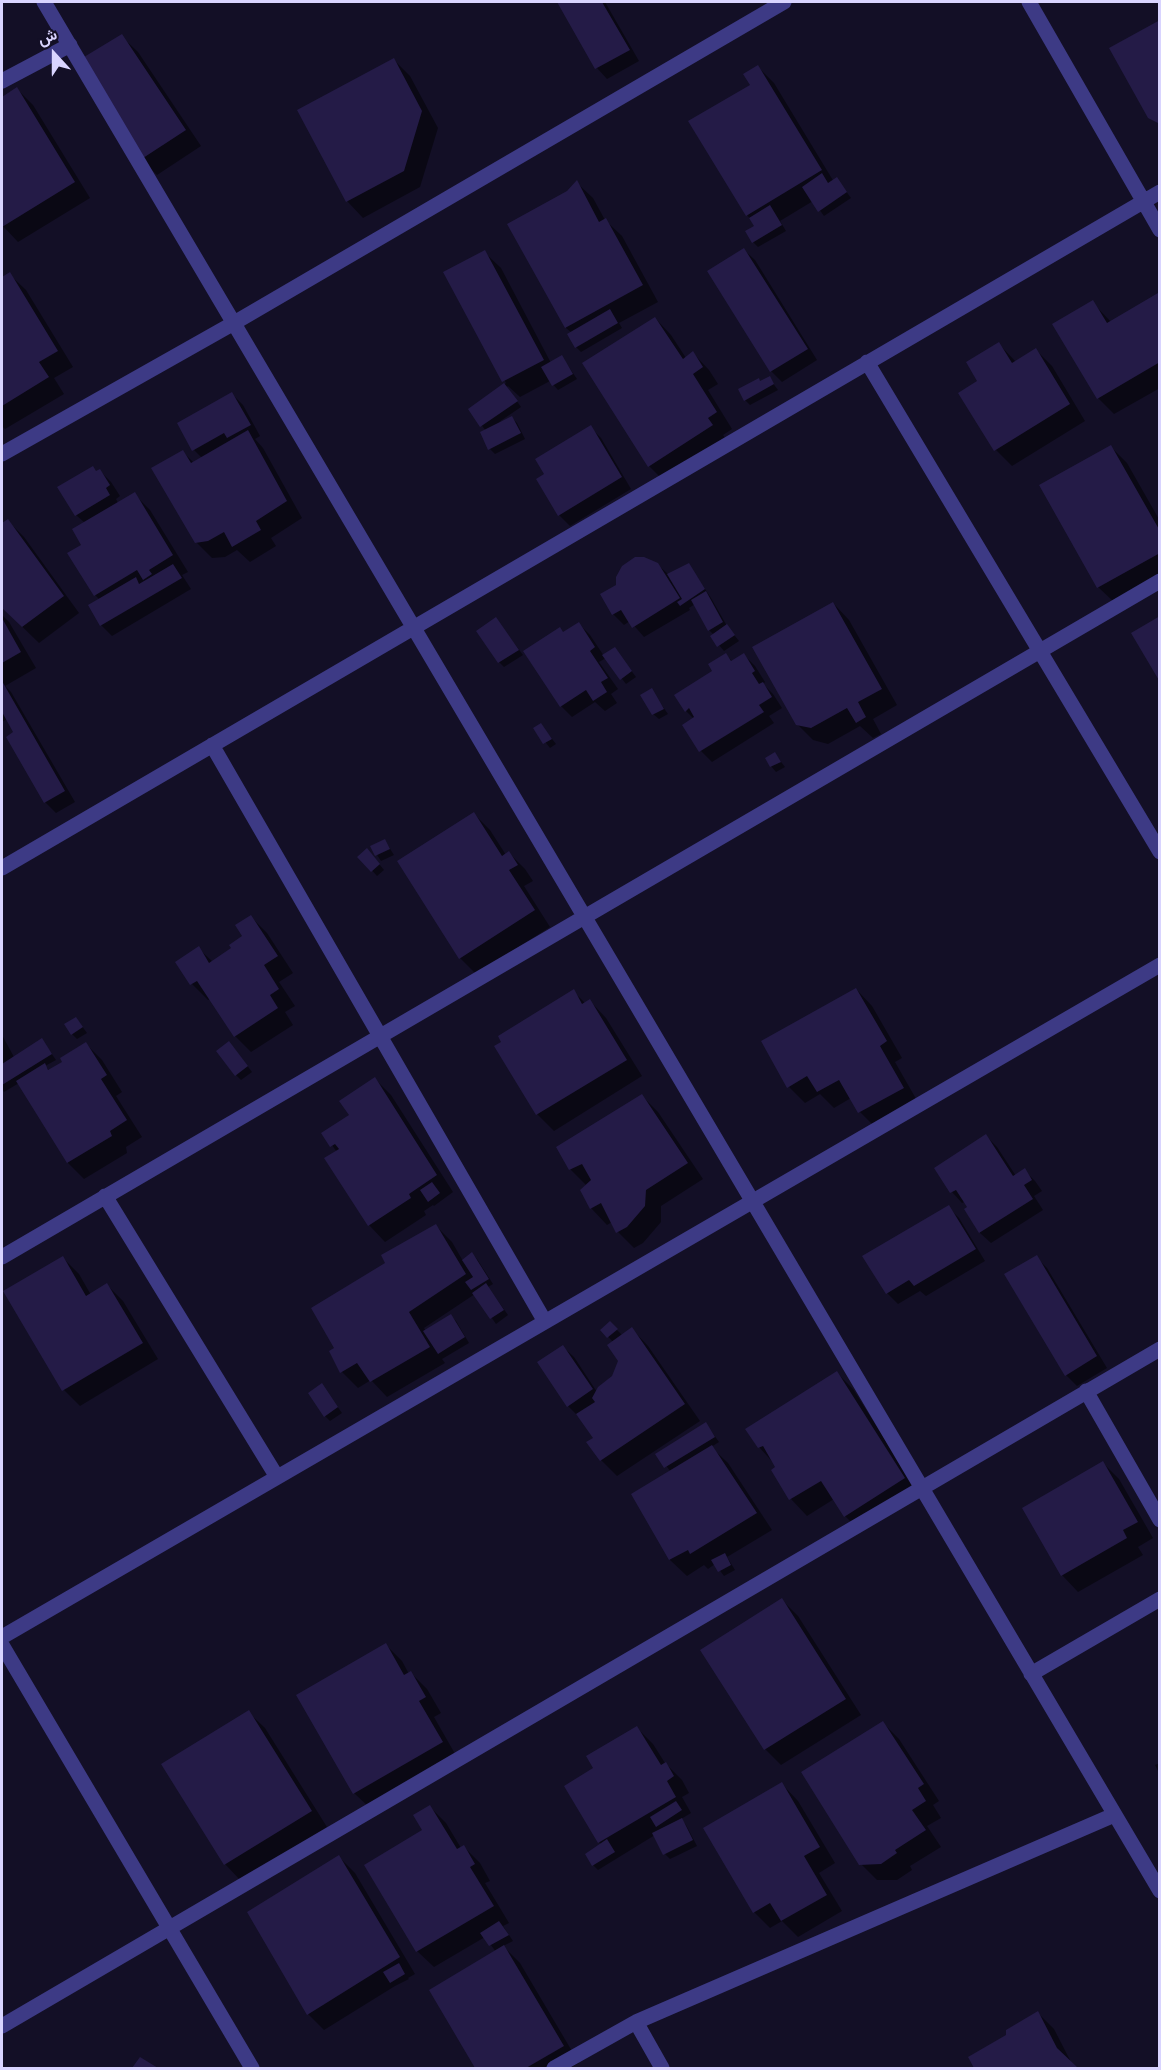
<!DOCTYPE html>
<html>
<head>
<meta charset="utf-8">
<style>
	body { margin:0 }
	#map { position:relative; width:1161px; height:2070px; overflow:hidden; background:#130f26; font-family:"Fira Sans Condensed",Vazirmatn,sans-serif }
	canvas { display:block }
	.frame { position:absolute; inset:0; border:3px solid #d9d4ff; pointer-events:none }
	.north { position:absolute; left:24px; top:24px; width:60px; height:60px; -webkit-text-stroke:4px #130f26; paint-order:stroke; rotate:339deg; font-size:16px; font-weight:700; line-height:24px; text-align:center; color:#d9d4ff }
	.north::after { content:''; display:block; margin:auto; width:21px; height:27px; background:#d9d4ff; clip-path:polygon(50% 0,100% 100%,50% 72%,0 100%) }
</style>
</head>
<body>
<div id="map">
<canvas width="1161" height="2070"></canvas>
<div class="frame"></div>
<div class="north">ش</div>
</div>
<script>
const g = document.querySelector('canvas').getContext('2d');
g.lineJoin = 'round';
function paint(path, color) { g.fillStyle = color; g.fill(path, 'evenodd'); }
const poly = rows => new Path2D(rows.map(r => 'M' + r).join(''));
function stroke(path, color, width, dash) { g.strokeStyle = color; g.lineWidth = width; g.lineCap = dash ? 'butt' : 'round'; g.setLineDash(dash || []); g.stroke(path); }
paint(poly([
	[559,2,605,2,639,61,607,79,597,68],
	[121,36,138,52,201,146,157,175,141,159],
	[394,60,410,76,438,128,420,187,363,218,347,201],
	[758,67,774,83,834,182,837,179,851,198,824,216,813,201,780,221,786,231,758,247,753,242,756,226,747,215,752,85],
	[17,89,33,105,90,198,18,242,2,225,2,98],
	[577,183,593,198,605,220,622,236,658,302,619,323,622,328,581,352,576,347,572,333,566,328,509,225,568,192],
	[744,250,755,260,817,360,782,382,771,371,709,271],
	[484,252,501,268,551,363,562,357,577,379,558,390,550,381,520,397,508,386,507,387,521,407,499,422,512,418,517,423,525,439,495,454,490,449,486,431,470,410,506,383,445,272],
	[9,274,26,290,73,367,54,378,64,394,5,429,2,426,2,279],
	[1158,295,1160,297,1160,388,1114,414,1098,398,1092,302,1111,322],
	[655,318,671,335,686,358,693,353,709,370,718,384,708,390,732,429,723,435,728,442,665,482,649,466],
	[999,344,1016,362,1036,350,1052,366,1085,421,1012,466,996,450,960,393,979,381],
	[769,378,778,390,750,405,745,400,761,382],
	[232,394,243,405,260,436,255,439,263,448,302,518,271,538,276,546,250,562,237,550,225,557,212,558,196,542,183,452,194,463,202,458,194,450],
	[590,427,601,438,631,489,570,526,559,515,546,475],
	[1111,447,1127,463,1160,521,1160,578,1115,603,1098,587],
	[100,471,111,482,120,496,116,499,118,503,134,494,150,510,188,572,182,575,191,589,112,636,101,625,100,600,95,595,84,546,85,523,76,515,97,472],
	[8,521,24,537,79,613,39,643,2,607,2,525],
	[657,564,669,575,689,565,711,598,727,626,739,641,724,651,712,637,714,635,709,630,695,604,689,608,690,610,644,637,630,621,624,625,613,614],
	[833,603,849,620,897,705,873,719,881,734,873,738,860,726,828,744,813,740,797,724],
	[2,615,9,622,36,668,5,686,11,692,75,802,56,813,45,802,15,732,7,719,2,722],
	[496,619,523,655,504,667,499,662],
	[579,624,590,635,604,656,615,649,636,677,626,684,606,658,599,662,618,689,611,694,617,703,605,711,595,702,572,717,561,706,564,633],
	[726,655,733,662,744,655,755,666,765,682,763,684,773,694,782,708,769,716,774,723,712,762,701,751,684,725,694,719,686,711],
	[651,690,668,714,659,719,653,714],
	[535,729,545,730,556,744,550,748],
	[775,754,785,767,776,772,771,766],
	[474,814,490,830,506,855,509,853,525,869,533,881,524,886,550,927,476,974,460,958],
	[385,841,394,855,381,861,372,847],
	[372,855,384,870,377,876,360,857],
	[251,917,267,933,293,973,279,982,295,1006,285,1012,293,1025,251,1052,235,1036,211,999,208,1000,192,984,177,962,198,948,213,962,233,949,245,936],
	[856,989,872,1006,902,1058,895,1062,919,1104,876,1128,860,1112,851,1098,834,1108,820,1094,805,1103,789,1087],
	[573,991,586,1004,590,1001,606,1018,642,1076,554,1131,537,1114,496,1047],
	[76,1018,87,1033,77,1039,72,1034],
	[2,1035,14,1057,42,1040,56,1060,45,1066,50,1071,64,1062,86,1044,102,1060,122,1092,116,1096,142,1137,126,1147,127,1153,84,1179,68,1163,19,1083,4,1092,2,1089],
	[234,1048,252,1072,241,1080,236,1075],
	[375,1079,391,1095,453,1192,434,1206,433,1205,424,1211,426,1215,385,1242,369,1225,337,1152,323,1133,351,1116],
	[642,1096,658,1112,703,1179,661,1206,661,1222,643,1243,634,1248,618,1232,612,1222,607,1225,591,1208,587,1186,570,1169],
	[986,1136,997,1147,1016,1176,1024,1170,1035,1181,1042,1191,1034,1196,1043,1210,991,1243,980,1233,966,1209,969,1207,966,1201,962,1203,952,1192,936,1168],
	[948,1207,959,1218,985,1261,926,1296,920,1291,898,1304,887,1293],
	[435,1225,452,1242,463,1261,472,1254,477,1259,493,1284,488,1287,508,1315,496,1324,475,1294,424,1328,426,1331,451,1316,456,1321,469,1343,442,1359,445,1363,387,1397,371,1380,358,1388,342,1372,337,1348,386,1263],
	[62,1257,79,1274,91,1295,107,1285,123,1301,158,1359,80,1406,64,1390],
	[1036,1257,1047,1268,1107,1368,1077,1386,1066,1375],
	[610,1323,623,1336,632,1329,648,1346,700,1421,617,1476,601,1460,595,1438,579,1417,568,1406,563,1347,574,1357,597,1392,613,1377,620,1361,613,1342,602,1330],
	[837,1373,853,1389,920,1495,861,1532,845,1516,834,1499,807,1516,791,1499,773,1471,778,1468,759,1447],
	[322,1385,342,1413,330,1421,325,1416],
	[706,1424,719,1442,711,1447,728,1463,772,1530,727,1557,735,1570,724,1576,715,1564,708,1569,704,1565,687,1576,670,1560,633,1495,671,1472,657,1454],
	[1103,1463,1119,1479,1153,1538,1138,1547,1143,1555,1078,1592,1062,1575],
	[782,1600,798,1616,861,1715,781,1765,765,1749,702,1650],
	[386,1645,402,1661,409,1674,411,1673,427,1689,441,1713,434,1717,458,1759,371,1809,354,1793,298,1696],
	[248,1712,265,1728,327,1827,241,1881,225,1864],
	[883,1723,899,1739,939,1801,933,1805,941,1818,927,1826,941,1847,910,1866,912,1870,897,1880,877,1880,861,1864],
	[637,1728,653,1744,665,1763,682,1780,689,1793,682,1797,691,1813,681,1819,686,1825,697,1846,670,1859,665,1854,655,1835,598,1870,593,1865,602,1845,599,1842,595,1769],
	[1160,1763,1160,1775,1155,1765],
	[782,1784,798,1801,835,1863,819,1873,842,1911,798,1937,782,1921,770,1928,754,1912],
	[430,1807,446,1823,461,1848,464,1847,480,1863,490,1881,485,1883,509,1923,503,1926,513,1941,503,1946,520,1963,579,2063,570,2068,477,2068,431,1991,496,1952,485,1937,434,1967,417,1951,424,1831],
	[339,1857,355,1873,415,1974,408,1978,409,1979,395,1986,324,2030,308,2014],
	[1038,2013,1054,2029,1072,2064,1077,2068,976,2068,970,2058,1008,2036]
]), '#0007');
paint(poly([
	[557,2,602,2,630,50,595,69],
	[1160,20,1160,124,1148,118,1109,48],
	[122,34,186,130,140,160,84,57],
	[394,58,422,111,404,171,346,202,297,110],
	[758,65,822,170,746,216,688,121,750,85,743,74],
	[17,87,75,182,2,227,2,97],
	[822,173,828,183,837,177,847,192,818,212,802,187],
	[577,180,599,222,606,218,643,285,565,328,507,224,567,191],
	[770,205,782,225,752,243,745,231,754,226,749,218],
	[744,248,808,349,770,372,707,271],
	[485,250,544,360,502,382,443,272],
	[10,272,58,351,39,362,49,377,2,406,2,277],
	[1158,293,1160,362,1097,399,1052,324,1093,300,1107,323],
	[610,309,618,323,575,348,567,334],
	[655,317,683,359,693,351,703,367,693,374,717,412,708,418,713,425,648,467,582,363],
	[999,342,1012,363,1036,348,1070,404,994,451,958,393,977,381,966,362],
	[562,355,573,374,552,386,541,367],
	[770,376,774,384,744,401,738,389,759,378,760,381],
	[504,383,518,401,480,427,468,409],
	[232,392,251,425,227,438,224,433,192,451,177,423],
	[512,416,521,433,488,450,480,432],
	[591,425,622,477,558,516,536,479,544,474,535,459],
	[248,430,287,501,256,521,261,530,232,547,224,532,208,541,195,543,151,468,183,450,191,463],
	[1111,445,1160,531,1160,553,1097,588,1039,485],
	[93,466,96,471,100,469,110,485,106,488,110,495,75,516,57,487],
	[135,492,173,555,149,570,152,574,143,580,137,570,94,596,67,553,81,545,72,529],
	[8,519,64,596,22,627,2,608,2,523],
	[635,557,644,557,658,563,680,598,632,628,621,610,612,615,600,594,616,585,616,577,622,566],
	[689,563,705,589,680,606,677,602,682,599,667,574],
	[173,564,182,578,100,626,88,605,136,577,139,584],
	[706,591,723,622,708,631,691,600],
	[833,602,882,689,858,702,866,717,856,723,847,708,811,728,796,725,752,647],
	[1160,616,1160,682,1131,633],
	[496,617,519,650,498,663,476,631],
	[2,618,21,652,2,663],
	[579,622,595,647,590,651,608,678,601,682,607,692,593,701,586,690,560,707,523,651,560,627,563,632],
	[727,624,735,635,717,647,710,636],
	[615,647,632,671,620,680,602,655],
	[726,653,731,661,744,653,755,671,752,673,759,684,763,682,772,697,759,705,764,712,699,752,682,725,694,717,689,708,685,712,674,695,712,671,708,664],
	[2,681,65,791,44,803,6,737,13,732,2,712],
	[652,688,664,709,652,715,640,695],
	[541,723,552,739,543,744,533,728],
	[775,752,781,762,770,767,765,758],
	[474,812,502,856,509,851,518,865,509,870,535,910,459,959,397,861],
	[385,839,390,849,375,856,370,846],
	[367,848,380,864,371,872,357,857],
	[251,915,278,956,264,965,279,989,270,995,278,1008,234,1037,197,981,190,985,175,962,199,946,209,963,231,948,229,945,242,936,235,925],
	[856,988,887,1041,880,1046,904,1088,858,1113,839,1080,817,1092,807,1076,787,1088,761,1041],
	[574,989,582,1004,590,999,627,1060,536,1115,494,1046,501,1042,498,1036],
	[76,1017,83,1027,71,1035,64,1024],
	[42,1038,52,1054,2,1085,2,1064],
	[229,1041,248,1066,235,1076,216,1051],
	[86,1042,107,1075,101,1079,127,1120,110,1131,112,1136,67,1163,16,1081,45,1063,48,1070,62,1062,60,1058],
	[375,1077,437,1175,409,1194,411,1198,368,1226,324,1158,339,1149,335,1144,330,1147,321,1133,349,1115,339,1101],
	[642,1094,688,1163,646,1190,645,1206,627,1227,616,1233,601,1203,590,1209,580,1190,591,1180,582,1164,569,1170,556,1147],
	[986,1134,1013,1176,1025,1168,1032,1180,1024,1185,1033,1199,979,1233,964,1209,967,1207,956,1190,950,1193,934,1168],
	[432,1182,440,1193,428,1202,420,1190],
	[949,1205,976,1249,914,1286,909,1280,886,1294,862,1256],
	[436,1224,466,1274,409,1312,430,1347,370,1382,357,1363,340,1373,329,1351,334,1348,311,1308,385,1263,381,1255],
	[472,1252,489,1279,471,1290,465,1282,473,1277,462,1260],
	[1037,1255,1097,1356,1065,1376,1004,1274],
	[63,1256,86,1296,107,1283,143,1343,62,1391,3,1291],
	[486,1283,504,1310,490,1319,472,1293],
	[451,1314,465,1337,438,1354,423,1331],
	[610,1321,618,1329,607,1338,600,1330],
	[632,1327,685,1404,600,1461,586,1442,593,1438,576,1414,595,1402,592,1398,598,1387,612,1376,618,1361,607,1345],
	[563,1345,593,1389,567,1407,537,1362],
	[837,1371,905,1478,844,1517,821,1481,789,1500,771,1470,775,1467,763,1446,758,1448,745,1429],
	[322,1383,338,1407,324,1417,308,1393],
	[706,1422,715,1437,664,1468,655,1454],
	[712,1445,757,1513,690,1554,688,1550,669,1560,631,1494],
	[1103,1461,1138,1522,1123,1530,1127,1538,1061,1576,1022,1508],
	[725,1553,731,1565,718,1572,711,1560],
	[782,1598,846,1699,764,1750,700,1650],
	[386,1643,404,1675,411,1671,426,1697,419,1701,443,1742,353,1794,296,1695],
	[249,1710,312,1811,224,1865,161,1764],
	[883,1721,924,1784,918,1788,926,1801,912,1810,926,1830,895,1850,897,1853,881,1864,859,1865,801,1772],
	[637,1726,661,1765,666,1762,674,1776,667,1781,676,1797,598,1843,564,1786,593,1768,586,1756],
	[782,1782,820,1847,804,1856,827,1895,781,1921,770,1903,753,1913,703,1828],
	[676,1801,682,1810,656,1827,650,1817],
	[430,1805,457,1849,464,1845,475,1864,470,1867,494,1906,416,1952,364,1865,422,1830,413,1815],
	[682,1818,693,1840,663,1855,652,1833],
	[607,1839,615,1852,592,1866,585,1854],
	[339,1855,400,1957,307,2015,247,1912],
	[499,1921,509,1935,489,1946,480,1933],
	[504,1945,564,2046,526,2068,475,2068,429,1990],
	[399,1963,405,1974,390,1983,383,1972],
	[1038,2011,1057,2048,1077,2067,1076,2068,974,2068,968,2057,1006,2035,1006,2030],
	[140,2057,158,2068,132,2068]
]), '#241b47');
stroke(poly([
	[44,2,1160,1891],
	[1029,2,1160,230],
	[2,81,70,45],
	[867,362,1160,852],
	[2,454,234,323,784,2],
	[212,745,544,1320],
	[2,868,1160,192],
	[105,1196,277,1477],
	[2,1257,1160,581],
	[1086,1391,1160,1520],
	[2,1637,1160,965],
	[2,1645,252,2068],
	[1031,1674,1160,1599],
	[636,2022,662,2068],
	[2,2026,1160,1349],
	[554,2068,636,2022,1114,1815]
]), '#3d3a85', 15);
</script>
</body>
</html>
